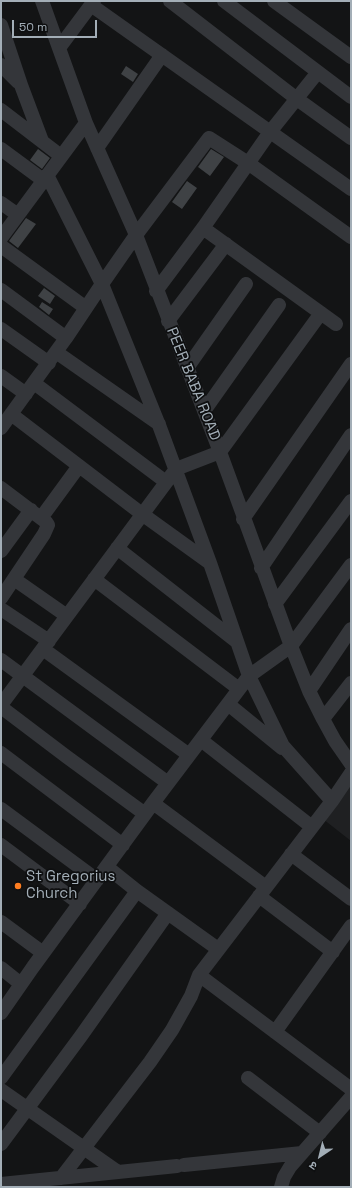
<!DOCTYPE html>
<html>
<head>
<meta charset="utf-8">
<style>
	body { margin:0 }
	#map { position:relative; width:352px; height:1188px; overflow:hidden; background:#131415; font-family:"Space Grotesk","Noto Sans Devanagari",sans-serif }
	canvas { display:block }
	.frame { position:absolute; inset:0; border:2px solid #a3aeb7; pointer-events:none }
	.north { position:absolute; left:300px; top:1136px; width:40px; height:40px; -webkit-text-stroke:3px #0e0f10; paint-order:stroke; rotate:215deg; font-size:11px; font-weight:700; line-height:16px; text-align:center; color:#a3aeb7 }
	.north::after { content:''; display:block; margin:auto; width:14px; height:18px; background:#a3aeb7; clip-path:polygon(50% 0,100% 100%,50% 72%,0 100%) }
	.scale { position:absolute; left:12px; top:20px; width:85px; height:18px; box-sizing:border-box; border:2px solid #a3aeb7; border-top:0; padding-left:5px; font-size:12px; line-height:14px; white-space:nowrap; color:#a3aeb7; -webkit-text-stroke:3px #0e0f10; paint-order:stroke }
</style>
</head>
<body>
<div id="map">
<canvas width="352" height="1188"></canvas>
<div class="frame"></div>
<div class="north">उ</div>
<div class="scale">50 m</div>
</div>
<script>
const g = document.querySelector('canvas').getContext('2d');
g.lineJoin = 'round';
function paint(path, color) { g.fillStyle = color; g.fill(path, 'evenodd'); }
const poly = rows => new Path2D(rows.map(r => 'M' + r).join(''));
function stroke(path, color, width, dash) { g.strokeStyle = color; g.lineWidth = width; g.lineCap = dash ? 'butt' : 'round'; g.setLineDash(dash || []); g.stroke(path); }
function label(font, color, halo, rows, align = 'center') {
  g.font = font + ' "Space Grotesk",sans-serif'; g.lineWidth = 3.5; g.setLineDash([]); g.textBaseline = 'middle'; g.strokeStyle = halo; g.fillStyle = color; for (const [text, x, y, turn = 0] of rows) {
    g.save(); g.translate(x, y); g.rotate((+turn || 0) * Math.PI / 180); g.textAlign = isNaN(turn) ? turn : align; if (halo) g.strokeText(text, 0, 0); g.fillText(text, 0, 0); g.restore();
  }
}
paint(poly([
	[351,782,351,841,323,819]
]), '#1f2022');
paint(poly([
	[126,66,138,74,133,82,121,74],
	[38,149,50,158,42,169,30,160],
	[211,149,224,157,210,176,198,167],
	[187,181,197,188,182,209,172,202],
	[26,218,36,224,18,248,9,241],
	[44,288,55,296,50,304,38,296],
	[42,302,53,309,49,315,39,307]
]), '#3f4245');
stroke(poly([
	[42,1,86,123,136,235,220,452,291,646,309,691,323,719,335,741,351,764],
	[170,1,297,99,351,138],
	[224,1,351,97],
	[274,1,351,57],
	[91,5,351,189],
	[1,25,21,85,42,141],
	[59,48,94,1],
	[1,65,18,82],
	[1,110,61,156],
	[97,148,162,55],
	[1,149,43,180],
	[47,175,102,284,159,425,210,563,249,676,283,746,332,801],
	[1,203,18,215],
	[203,228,336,324],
	[1,238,86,123],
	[1,246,86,308],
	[1,290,66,338],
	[156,291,203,228,270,132,318,72],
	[168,321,226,244],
	[1,329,49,363],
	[56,352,159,424],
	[187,368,246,284],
	[1,376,26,394],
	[34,383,166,482],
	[204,411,279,305],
	[11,414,142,514,210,563],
	[1,428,66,338,102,284,136,235,209,138,248,163,351,237],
	[1,488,46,522,48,525,44,534,1,598],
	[41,518,79,466],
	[243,519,351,364],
	[117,548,236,641],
	[1,551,31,510],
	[261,568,351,435],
	[14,579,67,616],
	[94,579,239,689],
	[275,604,351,501],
	[1,609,49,641],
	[43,649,189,755],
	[1,660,168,783],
	[309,691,351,629],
	[228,704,282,748],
	[1,705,176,469,220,452,321,313],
	[1,707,67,757,145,814],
	[323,719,351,683],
	[201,740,312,827],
	[1,753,123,845],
	[153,803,266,887],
	[1,809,97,880],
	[1,845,80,904],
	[291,854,351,899],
	[107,867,137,891,218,949],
	[259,896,333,952],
	[1,922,43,953],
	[1,968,21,984],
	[199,975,351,1089],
	[1,1013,33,967,153,803,249,676,291,646,351,565],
	[275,1032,351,926],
	[1,1078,137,891],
	[248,1078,320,1133],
	[1,1090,118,1172],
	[1,1144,81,1036,168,913],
	[184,1165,302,1153],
	[61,1178,150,1062,172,1030,191,996,199,975,332,801,351,773],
	[1,1184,177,1166],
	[281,1187,284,1177,290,1167,351,1097]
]), '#34363a', 14);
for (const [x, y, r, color] of [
	[18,886,4,"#ff7e21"]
]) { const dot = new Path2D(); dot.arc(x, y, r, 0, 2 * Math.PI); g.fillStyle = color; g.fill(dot); stroke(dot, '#0e0f10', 1.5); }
label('15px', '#a3aeb7', '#0e0f10', [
	["PEER BABA ROAD",193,384,68]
]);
label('15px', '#a3aeb7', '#0e0f10', [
	["St Gregorius",26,877],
	["Church",26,894]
], 'left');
</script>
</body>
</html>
